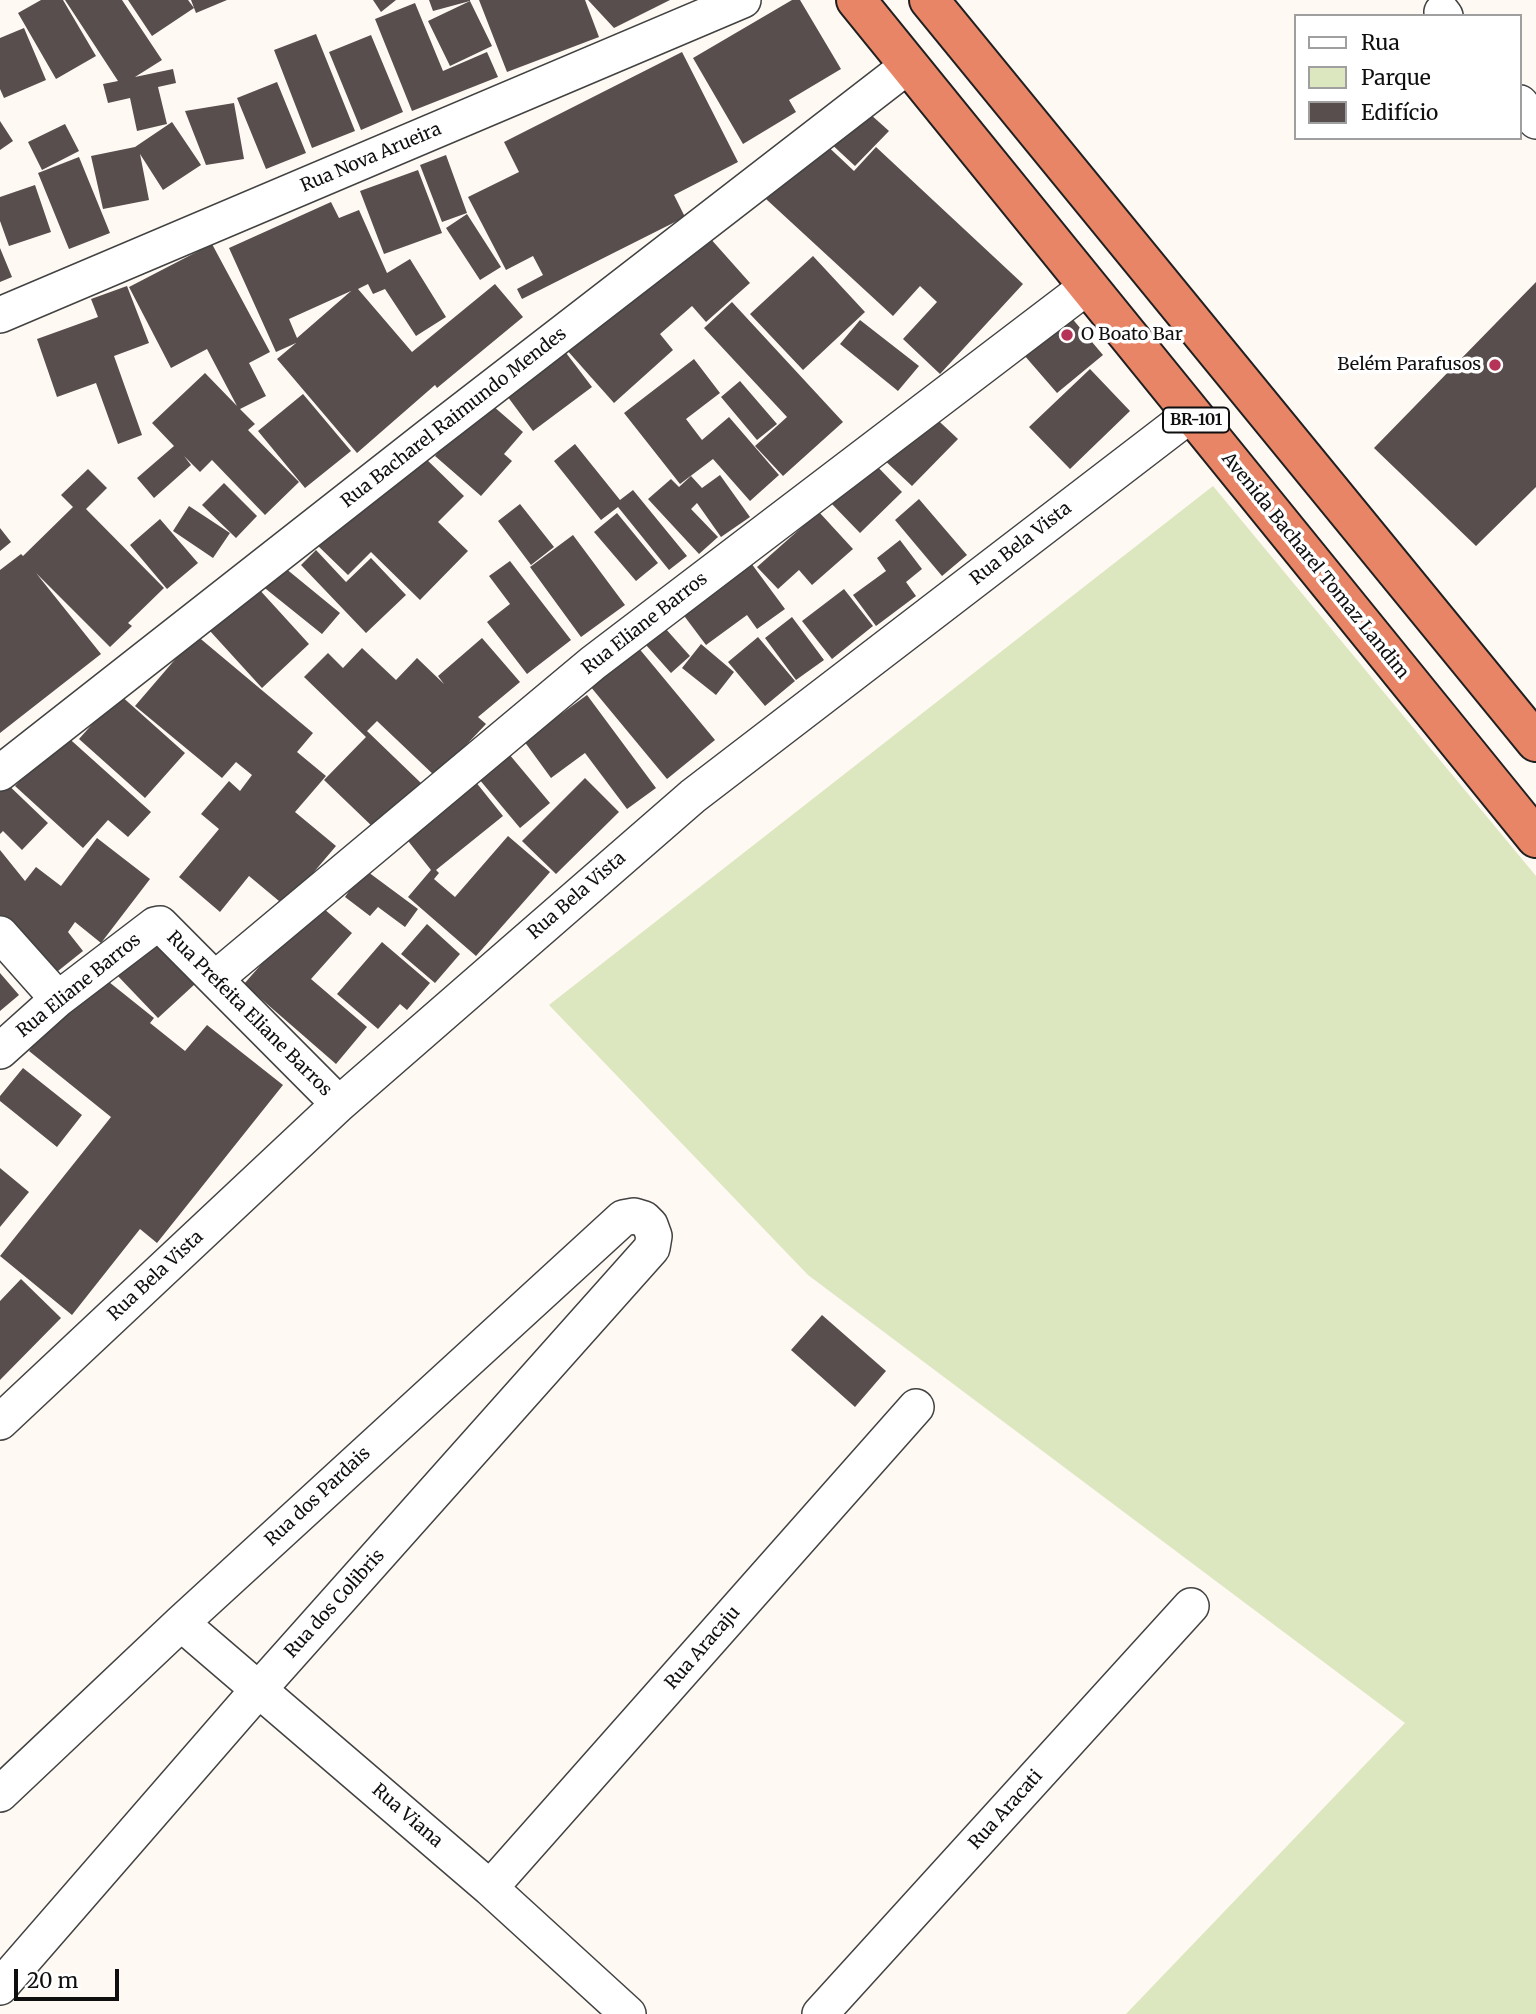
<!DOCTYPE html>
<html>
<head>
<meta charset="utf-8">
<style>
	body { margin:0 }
	#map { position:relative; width:1536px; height:2014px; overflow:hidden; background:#fef9f3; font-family:Merriweather,serif }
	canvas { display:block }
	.legend { position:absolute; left:1294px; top:14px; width:228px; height:126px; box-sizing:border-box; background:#fff; border:2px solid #9f9f9f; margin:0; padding:9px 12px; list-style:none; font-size:21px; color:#0f0f0f }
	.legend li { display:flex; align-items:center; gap:14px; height:35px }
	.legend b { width:35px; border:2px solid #9f9f9f }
	.scale { position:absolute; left:14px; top:1969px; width:105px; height:32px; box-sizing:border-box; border:4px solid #0f0f0f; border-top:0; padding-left:9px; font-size:21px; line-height:24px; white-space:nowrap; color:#0f0f0f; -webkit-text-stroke:5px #fff; paint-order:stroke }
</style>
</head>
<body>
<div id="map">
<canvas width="1536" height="2014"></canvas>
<ul class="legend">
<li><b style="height:9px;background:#fff"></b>Rua</li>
<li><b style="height:19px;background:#dce6bf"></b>Parque</li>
<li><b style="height:19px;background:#574e4d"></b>Edifício</li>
</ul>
<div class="scale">20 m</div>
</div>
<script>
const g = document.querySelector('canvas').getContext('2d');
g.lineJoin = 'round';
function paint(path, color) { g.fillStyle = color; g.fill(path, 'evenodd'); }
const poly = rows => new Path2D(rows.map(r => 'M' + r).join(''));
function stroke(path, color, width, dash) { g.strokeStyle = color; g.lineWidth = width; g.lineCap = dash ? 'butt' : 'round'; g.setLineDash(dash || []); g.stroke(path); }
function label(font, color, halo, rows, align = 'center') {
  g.font = font + ' Merriweather,serif'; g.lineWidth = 7; g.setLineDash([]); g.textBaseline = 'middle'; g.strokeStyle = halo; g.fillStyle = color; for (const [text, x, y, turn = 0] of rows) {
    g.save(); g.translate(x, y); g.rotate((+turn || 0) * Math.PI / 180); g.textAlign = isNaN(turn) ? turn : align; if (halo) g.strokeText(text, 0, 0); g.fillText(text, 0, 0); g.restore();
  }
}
paint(poly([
	[1213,486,1536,876,1536,2014,1126,2014,1405,1723,808,1275,549,1005]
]), '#dce6bf');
paint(poly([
	[41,0,63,0,96,56,56,79,18,13],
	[65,0,122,0,162,60,135,77,173,69,176,83,158,87,167,124,137,131,130,98,108,103,103,84,118,81],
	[128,0,188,0,194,8,152,36],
	[191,0,227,0,196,13],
	[373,0,396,0,381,12],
	[429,0,470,0,470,1,433,11],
	[479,0,585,0,599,37,507,72],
	[588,0,670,0,614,28],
	[792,0,800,0,841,69,789,100,796,112,743,144,693,58],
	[470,1,492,46,450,66,428,21],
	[415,3,443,71,487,52,498,77,412,111,375,19],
	[24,28,46,80,4,98,0,89,0,38],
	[316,34,355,131,312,148,274,50],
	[371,35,403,112,361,130,329,52],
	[682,52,738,162,674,195,685,217,522,299,517,289,543,275,533,256,506,270,468,197,519,172,504,142],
	[277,82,306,153,266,169,237,98],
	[234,103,244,159,206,165,185,111],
	[860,105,889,131,855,166,827,140],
	[0,121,13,141,0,150],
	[172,122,201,165,163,190,140,154,149,200,103,209,91,156,135,147],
	[65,124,79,151,42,170,28,142],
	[821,140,854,171,876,147,1023,284,940,374,903,339,937,302,920,286,893,316,766,199],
	[446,155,467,213,442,222,420,165],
	[79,157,110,233,69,249,38,173],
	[418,170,442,233,384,254,360,191],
	[35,185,51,232,9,246,0,221,0,197],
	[331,202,339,218,359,210,387,273,410,259,446,317,416,336,385,289,373,294,368,284,358,289,412,352,495,284,523,317,437,388,435,385,357,453,277,359,296,343,276,352,229,248],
	[351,291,297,338,289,319],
	[467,214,501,267,480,280,446,228],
	[701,228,750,283,706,322,692,306,660,334,673,350,614,403,566,349],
	[212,244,270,352,249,363,266,396,240,409,255,424,248,430,299,482,265,515,212,460,200,472,184,456,191,465,154,498,137,478,174,446,152,423,205,373,237,406,207,349,171,368,129,287],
	[0,248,12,277,0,282],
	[813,256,865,312,803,370,750,314],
	[1536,282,1536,487,1476,546,1374,448],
	[127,286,149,343,114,356,142,435,118,444,96,383,57,397,37,339,98,317,91,299],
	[732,302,843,422,783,476,755,446,787,417,704,328],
	[1070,316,1103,355,1057,393,1024,355],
	[860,320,919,366,898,391,840,344],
	[557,341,592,387,533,431,499,385],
	[694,359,720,393,686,419,702,440,729,417,779,475,750,501,713,459,680,484,624,413],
	[1090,369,1130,411,1070,469,1029,427],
	[740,381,777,424,757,440,721,397],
	[303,394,351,451,305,488,258,431],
	[485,399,523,432,504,454,512,461,481,496,435,456],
	[926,409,958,439,912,486,880,456],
	[575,444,620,500,633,490,687,556,669,570,618,507,601,520,554,461],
	[420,453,464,496,438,522,468,551,420,600,371,552,348,575,314,542],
	[871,460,902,492,860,533,829,501],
	[88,469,107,488,86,509,164,588,128,623,132,626,110,647,36,573,101,654,0,733,0,570,21,554,23,556,73,507,61,495],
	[720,475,750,517,721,537,697,503,691,509,718,537,699,554,648,499,671,479,679,487,691,476,702,488],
	[224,483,257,516,236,538,202,505],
	[919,499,967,555,942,576,895,520],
	[520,504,554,547,531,565,498,521],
	[189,506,230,533,213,558,173,531],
	[819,512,853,549,812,585,799,570,778,589,757,567],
	[617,513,658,563,636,581,594,532],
	[160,519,198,563,167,589,130,545],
	[0,528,11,542,0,551],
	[573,535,625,605,581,637,530,567],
	[900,540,922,569,906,582,916,596,876,626,853,595,886,571,877,558],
	[316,550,346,582,371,558,406,595,366,633,301,565],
	[510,561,571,640,527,674,487,622,510,604,489,576],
	[279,563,340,613,322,634,261,585],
	[751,563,785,609,757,629,747,615,706,645,682,613],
	[257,587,309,644,262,688,210,631],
	[844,589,873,626,832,659,802,621],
	[792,617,824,660,796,680,765,638],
	[665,628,690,656,671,673,646,645],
	[196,635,313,733,297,752,326,776,295,812,336,846,285,906,249,876,220,912,179,877,219,829,201,814,229,781,240,791,252,775,236,762,222,778,135,706],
	[758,637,795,681,765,706,728,662],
	[482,638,520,682,478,717,486,724,436,777,377,721,367,731,421,783,375,829,324,780,366,737,304,677,328,653,343,668,362,648,396,680,417,658,444,684,438,676],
	[701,644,734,672,716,695,682,668],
	[637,646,715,740,667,779,590,686],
	[119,694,185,753,145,798,79,739],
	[587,695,656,788,627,809,585,753,551,778,524,741],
	[63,733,151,812,128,837,108,820,83,848,15,786],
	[509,754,550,803,520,828,479,779],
	[0,777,48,823,22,850,3,831,0,834],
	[585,778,619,812,556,874,522,841],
	[475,781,503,816,436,870,439,873,434,879,455,897,508,836,550,872,476,956,408,897,431,870,405,837],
	[97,838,150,879,101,943,75,922,68,932,83,951,48,979,0,921,0,850,25,881,36,867,61,886],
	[364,869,418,909,405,927,378,907,370,916,345,897],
	[316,902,352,933,311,979,367,1027,336,1064,244,984],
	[427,924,460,954,435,983,401,954],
	[152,938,195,984,158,1018,115,973],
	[382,942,430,983,407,1010,400,1004,378,1029,337,994],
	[94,970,154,1018,150,1023,185,1051,207,1025,283,1085,157,1243,140,1229,72,1315,0,1256,111,1117,29,1051],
	[0,973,19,995,0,1011],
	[23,1068,82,1115,57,1147,0,1101,0,1096],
	[0,1168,29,1192,0,1227],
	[21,1279,61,1318,0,1380,0,1301],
	[822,1315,886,1371,855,1407,791,1350]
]), '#574e4d');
const street = poly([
	[1442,12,1445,16],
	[1520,103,1536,121],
	[0,315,743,0],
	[0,773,428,437,909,65],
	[0,934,58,999],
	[215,979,593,663,1088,286],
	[0,1051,58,999,155,925,160,924,339,1104],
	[0,1422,339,1104,693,796,1191,414],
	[181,1623,490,1888,628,2014],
	[0,1794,181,1623,623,1218,634,1216,644,1219,650,1225,654,1236,652,1248,259,1689,0,1987],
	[490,1888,916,1407],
	[820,2014,1191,1606]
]);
const highway = poly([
	[856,0,1536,838],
	[929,0,1536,742]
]);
stroke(street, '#424242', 38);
stroke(highway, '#202020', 42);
stroke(street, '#fff', 35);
stroke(highway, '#e88567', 38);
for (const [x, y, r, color] of [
	[1067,335,7,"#b43356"],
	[1495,365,7,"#b43356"]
]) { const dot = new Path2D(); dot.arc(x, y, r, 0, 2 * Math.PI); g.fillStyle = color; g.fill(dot); stroke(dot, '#fff', 2.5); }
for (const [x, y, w] of [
	[1196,420,66]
]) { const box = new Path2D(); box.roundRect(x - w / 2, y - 12.5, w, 25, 5); g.fillStyle = '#fff'; g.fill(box); stroke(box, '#0f0f0f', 2); }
label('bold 16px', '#0f0f0f', null, [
	["BR-101",1196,420]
]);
label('18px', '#0f0f0f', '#fff', [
	["Rua Nova Arueira",371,158,-23],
	["Rua Bacharel Raimundo Mendes",454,418,-38],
	["Rua Bela Vista",1021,544,-38],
	["Avenida Bacharel Tomaz Landim",1315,566,51],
	["Rua Eliane Barros",645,624,-38],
	["Rua Bela Vista",577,896,-41],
	["Rua Eliane Barros",79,986,-39],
	["Rua Prefeita Eliane Barros",249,1014,45],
	["Rua Bela Vista",156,1276,-43],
	["Rua dos Pardais",318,1497,-43],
	["Rua dos Colibris",335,1604,-48],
	["Rua Aracaju",703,1648,-49],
	["Rua Aracati",1006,1810,-48],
	["Rua Viana",407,1816,41]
]);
label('18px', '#0f0f0f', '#fff', [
	["O Boato Bar",1081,335],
	["Belém Parafusos",1481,365,"right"]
], 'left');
</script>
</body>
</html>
